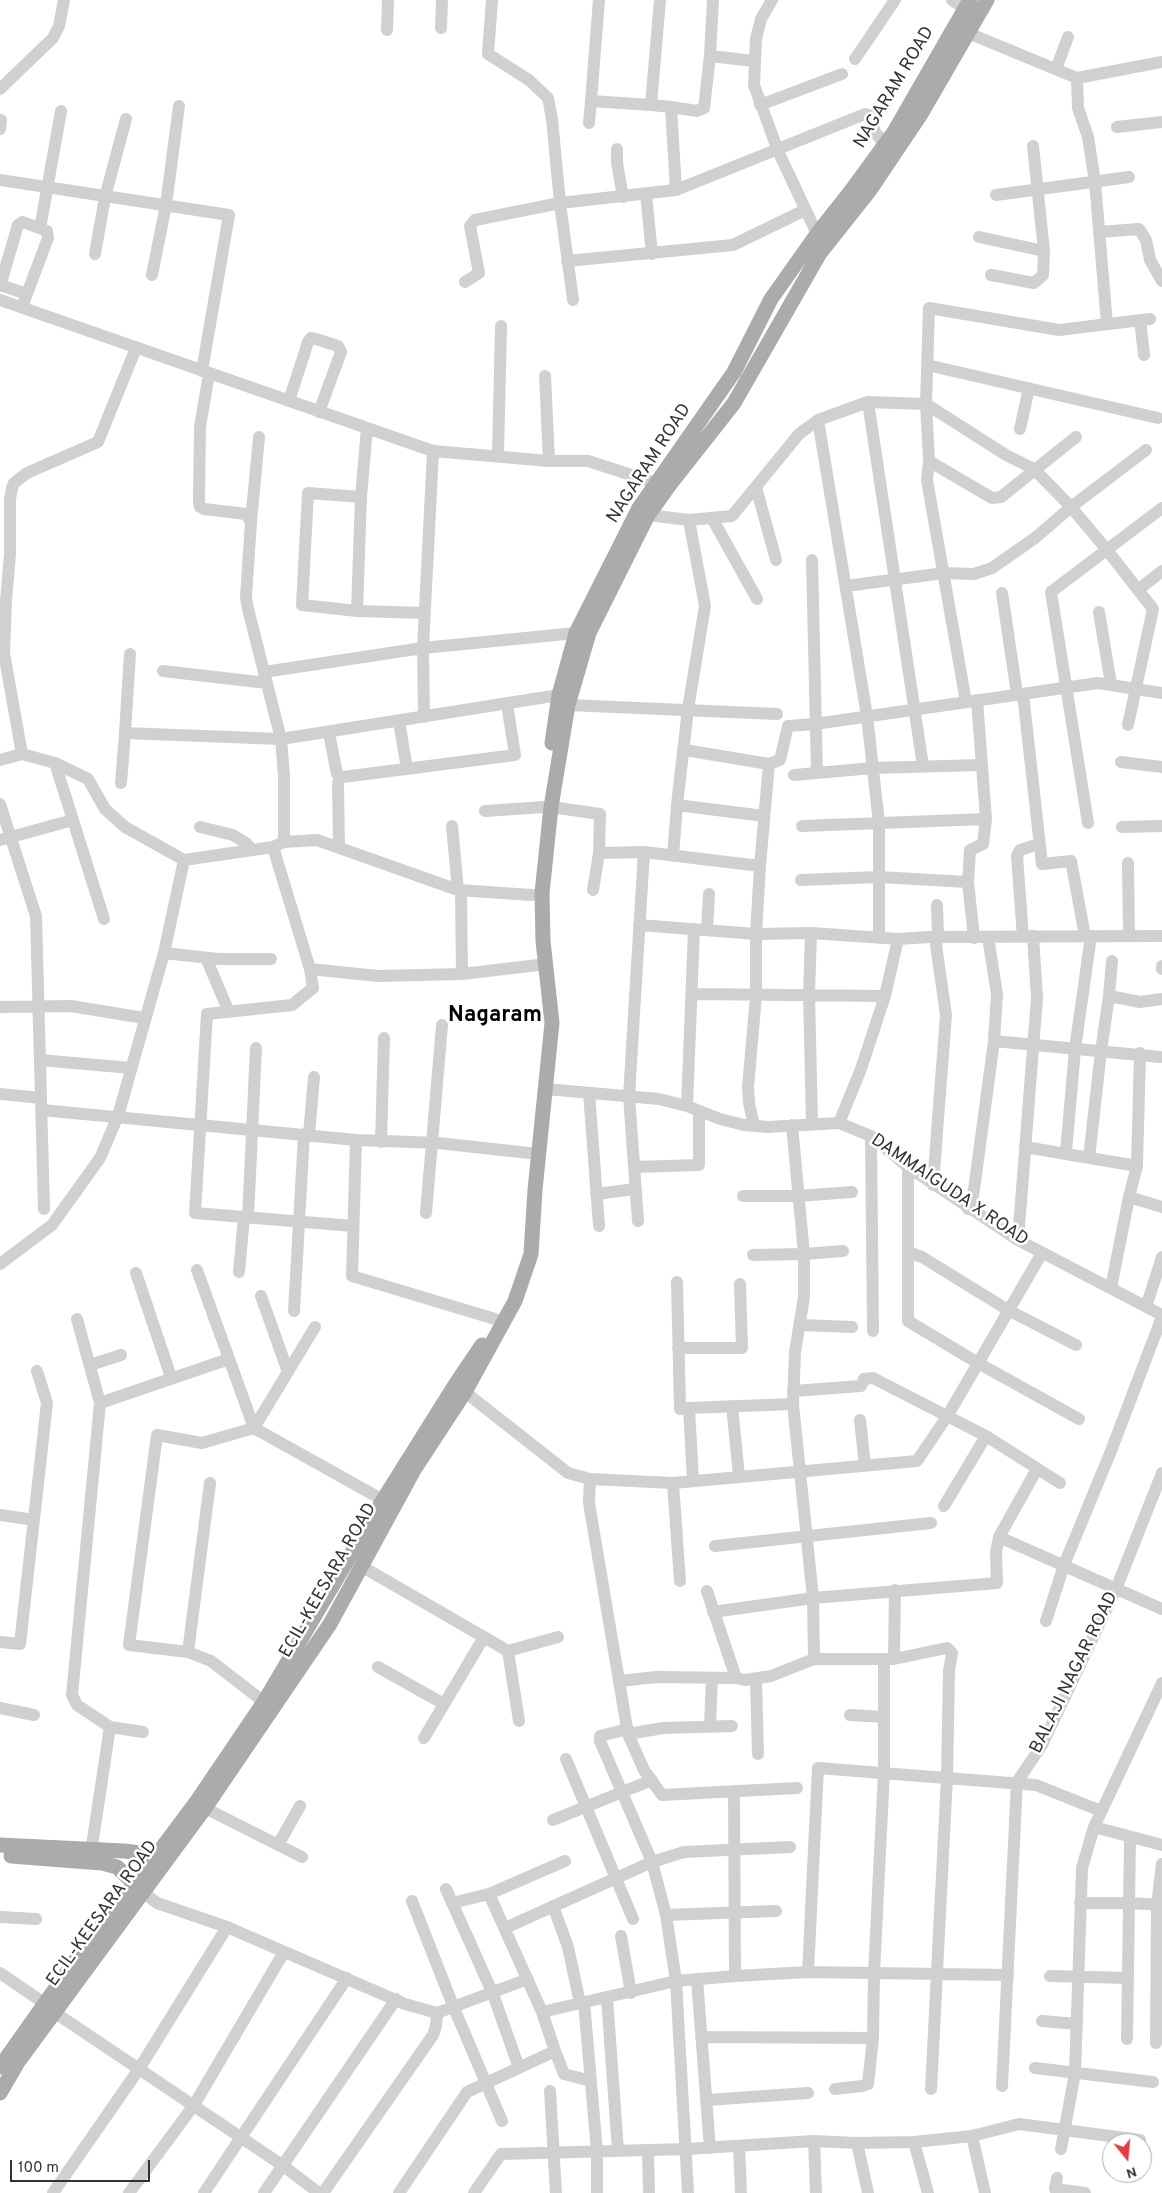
<!DOCTYPE html>
<html>
<head>
<meta charset="utf-8">
<style>
	body { margin:0 }
	#map { position:relative; width:1162px; height:2193px; overflow:hidden; background:#fff; font-family:Overpass,sans-serif }
	canvas { display:block }
	.north { position:absolute; left:1102px; top:2133px; width:50px; height:50px; box-sizing:border-box; background:#fff; border:1px solid #adadad; border-radius:50%; rotate:163deg; font-size:14px; font-weight:700; line-height:20px; text-align:center; color:#333 }
	.north::after { content:''; display:block; margin:auto; width:18px; height:22px; background:#e63946; clip-path:polygon(50% 0,100% 100%,50% 72%,0 100%) }
	.scale { position:absolute; left:10px; top:2160px; width:140px; height:22px; box-sizing:border-box; border:2px solid #333; border-top:0; padding-left:6px; font-size:15px; line-height:18px; white-space:nowrap; color:#333; -webkit-text-stroke:4px #fff; paint-order:stroke }
</style>
</head>
<body>
<div id="map">
<canvas width="1162" height="2193"></canvas>
<div class="north">N</div>
<div class="scale">100 m</div>
</div>
<script>
const g = document.querySelector('canvas').getContext('2d');
g.lineJoin = 'round';
const poly = rows => new Path2D(rows.map(r => 'M' + r).join(''));
function stroke(path, color, width, dash) { g.strokeStyle = color; g.lineWidth = width; g.lineCap = dash ? 'butt' : 'round'; g.setLineDash(dash || []); g.stroke(path); }
function label(font, color, halo, rows, align = 'center') {
  g.font = font + ' Overpass,sans-serif'; g.lineWidth = 5; g.setLineDash([]); g.textBaseline = 'middle'; g.strokeStyle = halo; g.fillStyle = color; for (const [text, x, y, turn = 0] of rows) {
    g.save(); g.translate(x, y); g.rotate((+turn || 0) * Math.PI / 180); g.textAlign = isNaN(turn) ? turn : align; if (halo) g.strokeText(text, 0, 0); g.fillText(text, 0, 0); g.restore();
  }
}
stroke(poly([
	[492,0,488,54,529,80,548,98,552,119,560,203,573,300],
	[599,0,591,101,651,105],
	[660,0,651,105,671,107,676,190],
	[713,0,710,56,754,61],
	[772,0,761,19,756,39,754,85,778,151,817,234],
	[952,0,965,9],
	[441,28,442,0],
	[387,30,388,0],
	[968,33,1077,78,1162,62],
	[855,59,895,0],
	[1056,69,1068,37],
	[1077,78,1078,108,1088,137,1095,182,1107,324],
	[0,89,53,38,59,26,64,0],
	[760,105,842,74],
	[671,107,697,111,704,108,710,56],
	[589,123,591,101],
	[1117,127,1162,122],
	[0,129,1,120],
	[617,149,617,163,623,197],
	[0,180,229,215,202,371],
	[646,194,652,254],
	[996,195,1129,177],
	[41,223,61,111],
	[1099,232,1139,229,1146,240,1150,260,1162,281],
	[979,237,1044,251],
	[95,254,105,197,126,119],
	[567,261,733,245,805,210],
	[152,275,166,205,179,106],
	[991,275,1034,283,1043,275,1044,251,1033,146],
	[465,282,479,273,470,226,475,220,560,203,676,190,865,114,869,115,875,132,885,145],
	[0,285,27,294],
	[0,286,18,225,23,222,47,231,48,238,22,307],
	[0,300,433,451,549,461,588,461,656,483],
	[1140,320,1144,355],
	[927,365,1158,418],
	[209,374,200,427,199,502,200,507,204,509,246,514,251,522,246,597,248,609,281,739,284,776,284,842],
	[545,376,549,461],
	[289,401,308,342,311,338,316,339,338,346,341,352,319,412],
	[868,402,923,766],
	[818,420,867,716,879,823,879,937],
	[1020,429,1029,388],
	[498,456,501,326],
	[929,461,992,498,1001,497,1076,437],
	[756,487,776,560],
	[361,497,308,493,302,605,357,611,424,613],
	[648,515,689,520,732,516,799,434,818,420,868,402,926,404,1006,455,1034,469,1071,507,1107,550,1153,609,1128,725],
	[712,518,757,599],
	[251,522,259,437],
	[812,560,817,773],
	[846,586,944,573,974,574,992,568,1035,538,1071,507,1146,450],
	[1138,590,1162,571],
	[1002,593,1017,694],
	[357,611,361,497,367,428],
	[1099,612,1111,684],
	[163,671,267,683],
	[264,672,423,648,576,633],
	[1023,694,1042,864,1071,861,1085,936],
	[966,702,927,480,929,461,926,404,929,308,1059,330,1150,319],
	[568,705,777,714],
	[424,717,423,648,433,451],
	[399,721,407,769],
	[125,733,130,654],
	[329,733,337,774],
	[685,750,769,764,780,760,788,726,815,724,1098,683,1162,693],
	[22,754,4,653,6,601,10,554,10,499,12,488,14,483,27,473,98,442,136,348],
	[0,760,22,754,55,763,88,779,105,809,125,827,184,860,273,847,284,842,317,840,458,890,532,895],
	[1121,762,1162,767],
	[55,763,104,919],
	[794,775,873,768,981,765],
	[343,777,515,755,507,704],
	[121,783,125,733,281,739,559,695],
	[338,783,339,848],
	[0,804,36,916,44,1209],
	[677,805,764,816],
	[551,807,600,814,599,853,593,890],
	[485,811,544,807],
	[1088,823,1051,592,1162,508],
	[452,826,458,890],
	[802,826,986,819],
	[200,827,233,835,246,843,252,850],
	[1122,827,1162,826],
	[0,840,73,820],
	[273,847,310,969,378,976,462,974,538,965],
	[599,853,644,852,760,866],
	[673,856,677,805,688,709,705,606,689,520],
	[1128,863,1129,936],
	[801,880,879,877,968,882],
	[461,891,462,974],
	[639,925,756,934,811,933,898,939,929,937,1162,936],
	[707,930,709,894],
	[811,933,809,995,812,1124],
	[1023,937,1017,856,1020,850,1039,844],
	[974,938,968,882,970,850,983,844,986,819,977,700],
	[164,953,218,959,271,959],
	[206,958,229,1012],
	[1112,961,1109,996,1140,1002,1162,999],
	[1162,966,1162,969],
	[310,969,313,988,292,1005,207,1014,195,1213,353,1226],
	[693,994,885,996],
	[0,1007,71,1006,144,1018],
	[994,1041,1160,1057],
	[40,1060,131,1068],
	[546,1089,659,1099,687,1106,720,1119,744,1125,768,1127,839,1123,871,1136,908,1167,1018,1240,1162,1315],
	[589,1093,599,1226],
	[0,1094,41,1098],
	[687,1106,694,929],
	[42,1110,356,1140,438,1143,529,1153],
	[839,1123,861,1069,885,996,898,939],
	[792,1125,804,1254,804,1297,795,1352,793,1404,813,1598,814,1659,894,1659,947,1648,952,1653,949,1671,947,1777,931,2089],
	[754,1126,749,1103,748,1087,756,996,756,934,760,866,769,764],
	[309,1135,314,1077],
	[871,1136,873,1331],
	[356,1140,352,1276,495,1319],
	[381,1142,384,1038],
	[1025,1147,1137,1166,1140,1053],
	[1066,1152,1075,1049,1091,936],
	[1089,1158,1101,1051,1109,996],
	[634,1167,699,1165,699,1111],
	[908,1167,908,1252],
	[933,1185,946,1015,936,945,938,937,937,905],
	[596,1194,635,1189],
	[743,1196,798,1196,852,1192],
	[1129,1197,1162,1207],
	[968,1209,973,1197,994,1041,997,994,988,937],
	[426,1213,442,1025],
	[248,1217,256,1048],
	[638,1221,629,1096,644,852],
	[1018,1240,1037,998,1033,936],
	[753,1255,804,1254,843,1251],
	[0,1264,52,1225,100,1158,118,1116,164,953,184,860],
	[197,1270,254,1428,383,1500],
	[239,1272,244,1217],
	[136,1273,171,1377],
	[677,1282,680,1409,689,1408],
	[1111,1288,1129,1197,1137,1166],
	[261,1296,288,1372],
	[1146,1307,1162,1257],
	[294,1311,304,1134],
	[77,1319,100,1403,72,1695,77,1705,110,1727,90,1859],
	[800,1325,852,1327],
	[1076,1345,1008,1310,922,1257,908,1252,908,1321,978,1363,1079,1419],
	[678,1348,742,1348,740,1284],
	[90,1365,121,1355],
	[793,1391,861,1386,864,1379,873,1378,986,1436,1060,1483],
	[465,1392,568,1473,590,1479,673,1483,917,1461,948,1415,1042,1253],
	[100,1403,229,1359],
	[732,1406,739,1476],
	[860,1420,865,1466],
	[590,1479,589,1503,628,1734,644,1770,662,1795,797,1788],
	[693,1480,689,1408,793,1404],
	[673,1483,680,1581],
	[944,1506,986,1436],
	[0,1515,34,1520],
	[999,1537,1162,1609],
	[715,1546,931,1523],
	[361,1566,508,1651,558,1637],
	[707,1591,736,1678,745,1680,771,1676,814,1659],
	[713,1612,813,1598,997,1583,996,1552,999,1537,1037,1469],
	[1046,1621,1064,1565,1111,1451,1162,1317],
	[0,1642,20,1644,47,1403,37,1371],
	[508,1651,519,1721],
	[188,1652,210,1483],
	[894,1659,895,1590],
	[378,1667,444,1704],
	[756,1679,758,1754],
	[619,1681,657,1677,736,1678],
	[264,1702,211,1661,188,1652,129,1645,157,1435,202,1443,254,1428,315,1327],
	[0,1708,34,1715],
	[850,1715,884,1717],
	[710,1725,712,1678],
	[110,1727,143,1732],
	[628,1729,600,1736,600,1741,652,1862,666,1915,676,1981,688,2193],
	[628,1734,663,1728,732,1726],
	[424,1738,484,1637],
	[566,1759,633,1919],
	[734,1791,735,1976],
	[205,1808,302,1857],
	[553,1820,652,1780],
	[1094,1827,1162,1845],
	[278,1845,300,1806],
	[446,1889,493,1994,519,2068],
	[143,1892,157,1903,227,1927,405,2004,437,2013,528,1979],
	[412,1901,454,2008,502,2121],
	[452,1903,489,1894],
	[1080,1903,1129,1903,1162,1905],
	[553,1906,568,1947,580,2003],
	[666,1915,776,1911],
	[0,1917,36,1919],
	[505,1928,652,1862,684,1852,790,1847],
	[621,1936,631,1993],
	[808,1972,818,1768,1036,1785,1101,1811],
	[0,1973,44,2003],
	[1050,1976,1128,1978],
	[697,1979,710,2148],
	[607,1998,618,2151],
	[584,2002,597,2152,597,2193],
	[54,2012,282,2165,319,2193],
	[542,2012,676,1981,735,1976,808,1972,1008,1975],
	[1042,2021,1077,2024],
	[701,2037,873,2038],
	[1127,2039,1130,1838],
	[1156,2043,1157,1905,1162,1864],
	[555,2051,564,2074,591,2081],
	[1035,2068,1153,2082],
	[1002,2086,1017,1782,1042,1745,1116,1589,1162,1473],
	[835,2089,862,2086,868,2084,873,2038,874,1973,884,1772,884,1660],
	[550,2091,556,2193],
	[707,2100,808,2093],
	[972,2136,985,2193],
	[814,2141,816,2193],
	[914,2142,928,2193],
	[857,2143,914,2142,972,2136,1019,2124,1140,2140],
	[739,2146,741,2193],
	[1061,2149,1075,2073,1082,1868,1094,1827,1162,1683],
	[648,2150,649,2193],
	[1057,2178,1055,2189,1085,2193],
	[53,2193,139,2069,227,1927],
	[129,2193,194,2105,284,1952],
	[204,2193,347,1978],
	[264,2193,396,1999],
	[323,2193,433,2035,436,2026,437,2013],
	[399,2193,467,2092,555,2051,542,2012,489,1894,565,1861],
	[474,2193,501,2154,687,2149,814,2141,857,2143,868,2193]
]), '#d0d0d0', 12);
stroke(poly([
	[552,743,559,695,576,633,639,508,734,372,771,299,817,234,851,191,894,132,970,0],
	[0,1845,124,1851,140,1853,162,1860],
	[11,1856,102,1863,117,1867,141,1890],
	[0,2067,84,1948,135,1884,197,1801,264,1702,383,1500,455,1385,482,1345],
	[0,2093,18,2062,205,1808,330,1624,414,1470,465,1392,515,1301,531,1254,535,1190,552,1023,543,941,542,893,551,807,568,705,589,633,648,515,671,483,734,403,820,253,870,190,921,114,987,0]
]), '#ababab', 15);
label('18px', '#333', '#fff', [
	["NAGARAM ROAD",895,88,-59],
	["NAGARAM ROAD",650,464,-57],
	["DAMMAIGUDA X ROAD",949,1191,34],
	["ECIL-KEESARA ROAD",329,1581,-60],
	["BALAJI NAGAR ROAD",1075,1673,-64],
	["ECIL-KEESARA ROAD",103,1914,-54]
]);
label('bold 22px', '#000', '#fff', [
	["Nagaram",495,1017]
]);
</script>
</body>
</html>
